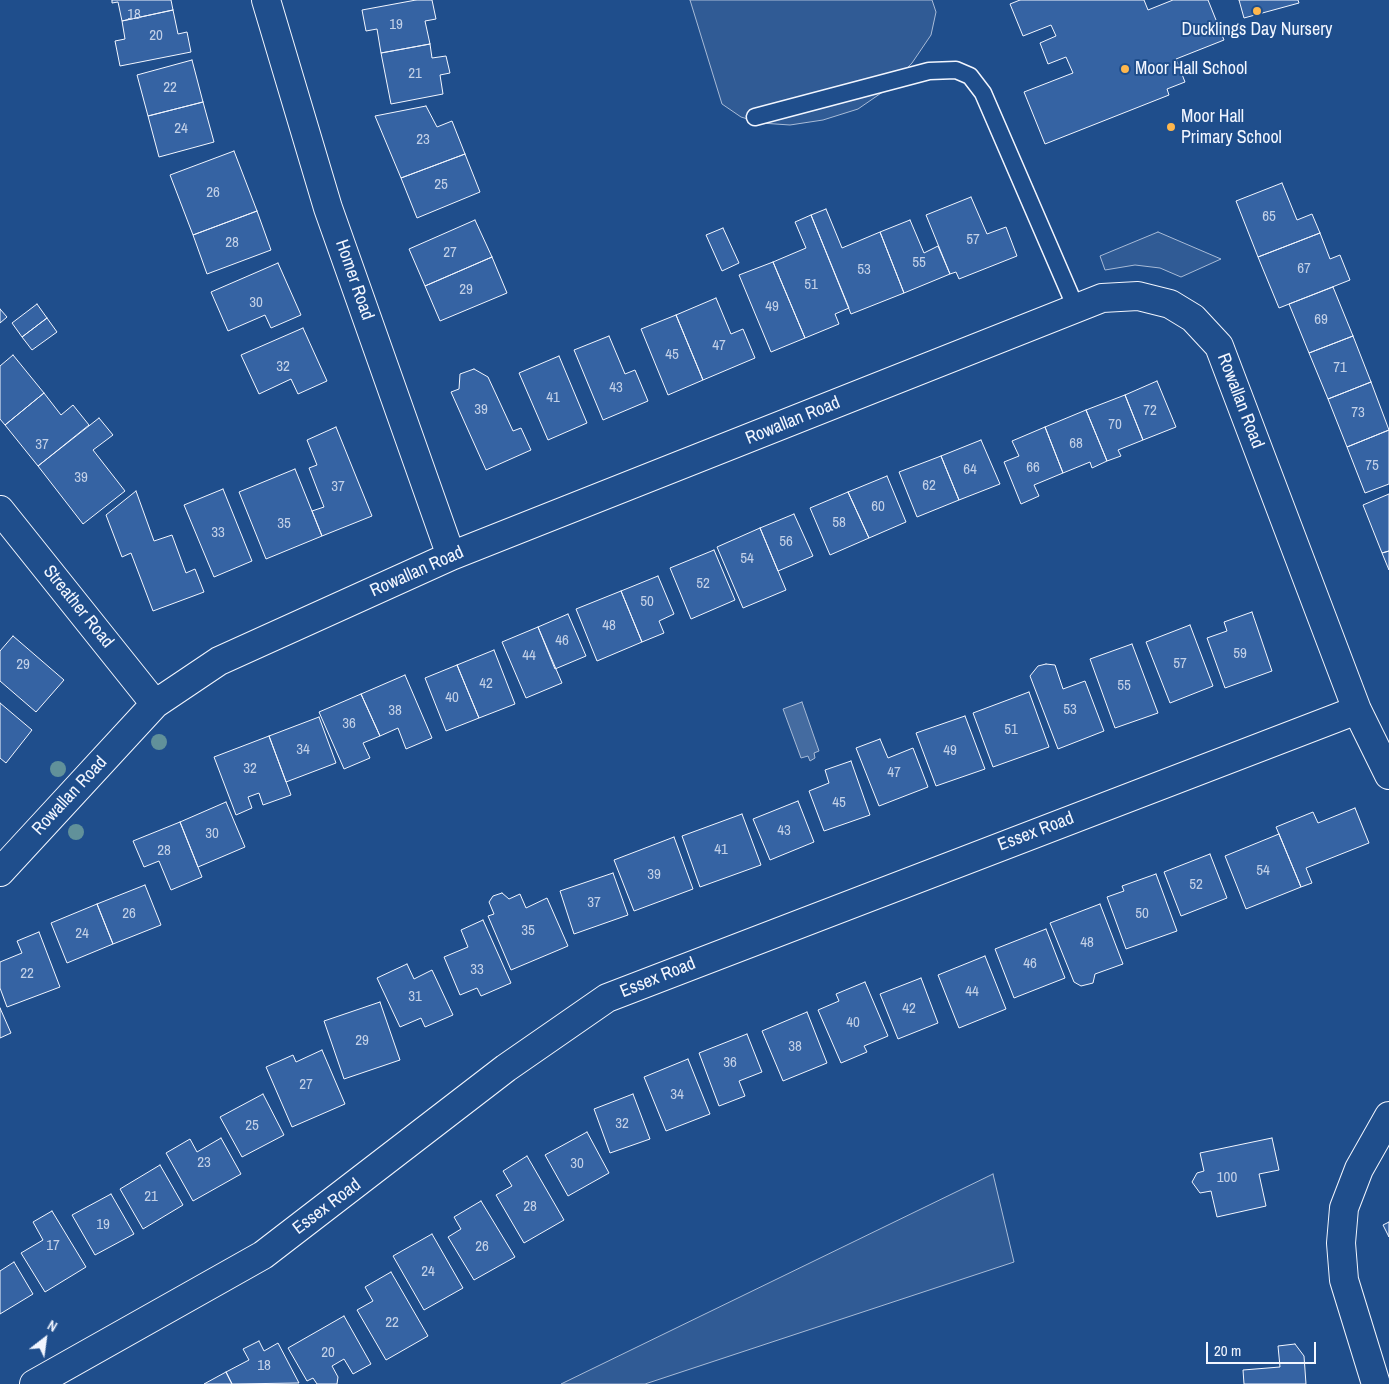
<!DOCTYPE html>
<html>
<head>
<meta charset="utf-8">
<style>
	body { margin:0 }
	#map { position:relative; width:1389px; height:1384px; overflow:hidden; background:#1f4e8c; font-family:"Archivo Narrow",sans-serif }
	canvas { display:block }
	.north { position:absolute; left:20px; top:1314px; width:50px; height:50px; -webkit-text-stroke:4px #1f4e8c; paint-order:stroke; rotate:30deg; font-size:14px; font-weight:700; line-height:20px; text-align:center; color:#f2f6ff }
	.north::after { content:''; display:block; margin:auto; width:18px; height:22px; background:#f2f6ff; clip-path:polygon(50% 0,100% 100%,50% 72%,0 100%) }
	.scale { position:absolute; left:1206px; top:1342px; width:110px; height:22px; box-sizing:border-box; border:2px solid #f2f6ff; border-top:0; padding-left:6px; font-size:15px; line-height:18px; white-space:nowrap; color:#f2f6ff; -webkit-text-stroke:4px #1f4e8c; paint-order:stroke }
</style>
</head>
<body>
<div id="map">
<canvas width="1389" height="1384"></canvas>
<div class="north">N</div>
<div class="scale">20 m</div>
</div>
<script>
const g = document.querySelector('canvas').getContext('2d');
g.lineJoin = 'round';
function paint(path, color) { g.fillStyle = color; g.fill(path, 'evenodd'); }
const poly = rows => new Path2D(rows.map(r => 'M' + r).join(''));
function stroke(path, color, width, dash) { g.strokeStyle = color; g.lineWidth = width; g.lineCap = dash ? 'butt' : 'round'; g.setLineDash(dash || []); g.stroke(path); }
function label(font, color, halo, rows, align = 'center') {
  g.font = font + ' "Archivo Narrow",sans-serif'; g.lineWidth = 4; g.setLineDash([]); g.textBaseline = 'middle'; g.strokeStyle = halo; g.fillStyle = color; for (const [text, x, y, turn = 0] of rows) {
    g.save(); g.translate(x, y); g.rotate((+turn || 0) * Math.PI / 180); g.textAlign = isNaN(turn) ? turn : align; if (halo) g.strokeText(text, 0, 0); g.fillText(text, 0, 0); g.restore();
  }
}
const green = poly([
	[690,0,932,0,936,12,931,35,912,63,887,89,858,109,823,120,790,125,761,123,741,117,722,104,690,0],
	[1158,232,1221,259,1181,277,1160,268,1135,265,1105,270,1100,256,1158,232],
	[993,1174,1014,1262,645,1384,561,1384,993,1174]
]);
paint(green, '#305b95');
stroke(green, '#a8bbd7', 1);
const water = poly([
	[802,702,819,751,814,753,815,758,810,761,808,756,801,758,783,709,802,702]
]);
paint(water, '#446ba0');
stroke(water, '#a8bbd7', 1);
const building = poly([
	[112,0,171,0,173,10,122,21,118,2,112,3,112,0],
	[416,0,432,0,436,19,425,21,430,44,381,53,377,29,366,31,362,10,416,0],
	[1020,0,1144,0,1148,10,1173,0,1208,0,1224,40,1176,59,1185,82,1167,89,1169,95,1045,144,1024,92,1073,73,1066,57,1048,64,1040,43,1056,36,1051,25,1023,36,1010,4,1020,0],
	[1239,0,1298,0,1299,3,1244,18,1239,0],
	[173,10,178,34,187,32,191,52,120,66,115,41,125,39,122,21,173,10],
	[430,44,432,58,446,56,450,73,440,75,443,94,391,104,381,53,430,44],
	[192,60,203,102,148,116,137,75,192,60],
	[203,102,214,142,159,157,148,116,203,102],
	[426,106,437,127,452,121,465,154,401,178,375,116,426,106],
	[234,151,257,211,193,235,170,175,234,151],
	[465,154,480,192,417,218,401,178,465,154],
	[1282,183,1297,220,1312,214,1320,233,1258,257,1236,201,1282,183],
	[971,197,987,234,1006,227,1017,256,959,279,956,272,950,274,926,215,971,197],
	[826,209,842,248,880,232,904,293,851,314,811,215,826,209],
	[257,211,271,250,207,274,193,235,257,211],
	[811,215,849,308,835,314,839,324,805,338,773,262,806,248,795,222,811,215],
	[475,220,492,257,425,286,409,249,475,220],
	[910,220,924,253,938,246,950,274,904,293,880,232,910,220],
	[723,228,739,263,722,271,706,235,723,228],
	[1320,233,1330,259,1340,255,1350,280,1279,308,1258,257,1320,233],
	[492,257,507,293,440,321,425,286,492,257],
	[773,262,805,338,771,352,739,275,773,262],
	[278,263,301,315,271,328,265,315,228,331,211,292,278,263],
	[1333,287,1353,336,1309,353,1289,304,1333,287],
	[716,298,731,334,743,329,755,358,703,380,676,315,716,298],
	[37,304,47,318,22,337,12,323,37,304],
	[0,309,7,317,0,323,0,309],
	[676,315,703,380,668,395,641,329,676,315],
	[47,318,57,332,32,350,22,337,47,318],
	[303,328,327,381,298,394,291,379,259,394,241,355,303,328],
	[609,336,625,374,635,370,648,401,603,420,574,350,609,336],
	[1353,336,1371,382,1328,399,1309,353,1353,336],
	[13,355,44,393,5,425,0,419,0,366,13,355],
	[559,356,587,423,548,440,519,373,559,356],
	[474,369,488,377,513,431,521,428,531,450,486,470,451,392,459,389,460,374,474,369],
	[1157,381,1176,427,1143,440,1125,395,1157,381],
	[1371,382,1389,430,1347,447,1328,399,1371,382],
	[44,393,61,415,73,405,89,425,38,466,5,425,44,393],
	[1125,395,1143,440,1118,450,1121,456,1107,461,1086,410,1125,395],
	[1086,410,1107,461,1092,468,1090,462,1063,473,1045,427,1086,410],
	[99,418,113,435,93,450,125,491,83,524,38,466,99,418],
	[336,427,372,516,322,536,312,511,324,507,309,468,317,465,307,440,336,427],
	[1045,427,1063,473,1034,485,1039,496,1021,504,1004,462,1019,456,1012,441,1045,427],
	[1389,430,1389,484,1365,493,1347,447,1389,430],
	[981,440,1000,484,959,500,941,456,981,440],
	[941,456,959,500,917,517,899,472,941,456],
	[295,469,322,536,266,559,239,492,295,469],
	[887,476,906,522,869,538,848,492,887,476],
	[223,489,252,561,214,577,184,505,223,489],
	[136,491,154,541,172,535,186,573,195,569,204,592,153,611,131,553,122,557,106,515,136,491],
	[848,492,869,538,830,555,810,508,848,492],
	[1389,494,1389,551,1382,553,1363,505,1389,494],
	[794,514,813,556,778,571,760,528,794,514],
	[760,528,786,590,743,608,717,547,760,528],
	[714,550,735,600,691,619,670,568,714,550],
	[1389,551,1389,570,1382,553,1389,551],
	[658,576,674,614,659,621,664,633,642,642,621,591,658,576],
	[621,591,642,642,597,661,576,609,621,591],
	[1252,612,1272,671,1225,688,1207,638,1227,631,1224,622,1252,612],
	[568,614,586,656,555,669,538,627,568,614],
	[1190,625,1213,686,1170,703,1146,642,1190,625],
	[538,627,562,683,526,698,502,642,538,627],
	[13,636,64,680,36,712,0,681,0,651,13,636],
	[1132,644,1158,713,1115,728,1090,659,1132,644],
	[494,650,515,704,479,718,457,665,494,650],
	[1046,664,1055,665,1063,689,1085,681,1104,731,1058,749,1030,676,1038,666,1046,664],
	[457,665,479,718,446,731,425,678,457,665],
	[405,675,432,738,406,749,398,728,380,736,361,694,405,675],
	[1029,692,1049,747,993,767,973,713,1029,692],
	[361,694,380,736,363,743,370,758,344,769,319,712,361,694],
	[0,703,32,730,6,763,0,758,0,703],
	[965,716,985,769,936,786,916,733,965,716],
	[319,717,336,763,286,782,269,736,319,717],
	[269,736,291,795,263,805,259,793,248,797,252,808,236,815,214,757,269,736],
	[880,739,888,758,913,748,928,787,879,806,856,748,880,739],
	[851,761,870,815,824,831,809,791,829,783,825,770,851,761],
	[798,801,814,842,770,860,753,819,798,801],
	[226,802,245,847,198,867,180,822,226,802],
	[1355,808,1369,843,1306,868,1312,883,1301,887,1276,827,1313,812,1318,823,1355,808],
	[742,814,761,865,700,887,682,836,742,814],
	[180,822,202,877,171,890,159,861,144,867,133,841,180,822],
	[1279,834,1301,887,1246,909,1225,856,1279,834],
	[674,837,693,889,634,911,614,860,674,837],
	[1210,854,1227,898,1181,916,1164,872,1210,854],
	[613,873,628,915,574,934,560,891,613,873],
	[1156,874,1177,931,1126,949,1107,897,1124,891,1122,886,1156,874],
	[145,885,161,925,113,944,97,904,145,885],
	[502,893,509,899,520,894,526,908,547,898,568,946,511,970,488,916,494,914,489,902,493,896,502,893],
	[97,904,113,944,67,963,51,923,97,904],
	[1100,904,1123,964,1095,974,1093,983,1081,986,1074,982,1050,923,1100,904],
	[483,920,511,983,481,996,477,988,460,995,444,957,468,947,461,930,483,920],
	[1046,929,1065,978,1014,998,995,949,1046,929],
	[39,932,60,987,7,1007,0,988,0,962,22,953,17,941,39,932],
	[985,956,1006,1009,959,1028,938,975,985,956],
	[407,964,414,979,432,970,453,1015,425,1027,421,1018,400,1027,377,978,407,964],
	[921,978,938,1023,898,1039,880,994,921,978],
	[865,982,888,1036,864,1046,867,1052,841,1063,818,1010,839,1001,836,994,865,982],
	[380,1002,400,1060,344,1079,324,1021,380,1002],
	[0,1008,11,1033,0,1038,0,1008],
	[807,1012,827,1063,783,1081,762,1031,807,1012],
	[747,1034,762,1072,739,1081,745,1096,719,1106,699,1053,747,1034],
	[322,1050,345,1104,292,1127,266,1067,293,1055,296,1062,322,1050],
	[688,1059,710,1114,666,1131,644,1077,688,1059],
	[263,1094,284,1135,242,1157,220,1117,263,1094],
	[633,1094,650,1139,610,1153,594,1109,633,1094],
	[587,1132,609,1173,568,1196,545,1155,587,1132],
	[221,1138,241,1174,193,1201,166,1153,190,1139,197,1152,221,1138],
	[1272,1138,1279,1170,1259,1174,1266,1206,1217,1217,1211,1191,1200,1193,1192,1182,1197,1173,1204,1171,1200,1153,1272,1138],
	[527,1156,564,1220,524,1243,496,1195,512,1186,503,1171,527,1156],
	[160,1165,183,1205,143,1229,120,1189,160,1165],
	[111,1194,134,1234,95,1255,72,1215,111,1194],
	[481,1201,515,1257,474,1280,448,1237,461,1229,454,1217,481,1201],
	[52,1211,86,1267,45,1292,21,1253,43,1240,33,1222,52,1211],
	[1389,1222,1389,1237,1383,1225,1389,1222],
	[432,1234,463,1288,424,1310,393,1256,432,1234],
	[14,1262,33,1294,0,1314,0,1271,14,1262],
	[391,1272,428,1336,386,1360,357,1310,373,1301,365,1287,391,1272],
	[344,1316,371,1364,353,1374,344,1359,332,1366,338,1377,337,1384,317,1384,313,1378,307,1381,288,1348,344,1316],
	[259,1341,264,1351,278,1343,299,1383,232,1384,226,1372,249,1360,243,1349,259,1341],
	[1295,1344,1304,1356,1306,1384,1244,1384,1243,1370,1280,1367,1278,1346,1295,1344],
	[226,1372,232,1384,204,1384,226,1372]
]);
paint(building, '#3563a3');
stroke(building, '#f2f6ff', 1);
const service = poly([
	[755,117,929,71,956,70,970,76,983,93,1076,308]
]);
const minor = poly([
	[266,0,328,208,451,556],
	[0,510,155,704],
	[0,872,155,704,219,661,451,556,1102,298,1138,296,1170,304,1193,318,1219,346,1357,710,1389,775],
	[34,1384,263,1255,506,1068,607,998,1357,710],
	[1376,1384,1344,1280,1341,1243,1344,1208,1359,1169,1389,1116]
]);
stroke(service, '#f2f6ff', 19);
stroke(minor, '#f2f6ff', 30);
stroke(service, '#1f4e8c', 16);
stroke(minor, '#1f4e8c', 28);
g.fillStyle = '#61919a';
for (const [x, y] of [
	[159,742],
	[58,769],
	[76,832]
]) { g.beginPath(); g.arc(x, y, 8, 0, 2 * Math.PI); g.fill(); }
for (const [x, y, r, color] of [
	[1257,11,5,"#ffb74d"],
	[1125,69,5,"#ffb74d"],
	[1171,127,5,"#ffb74d"]
]) { const dot = new Path2D(); dot.arc(x, y, r, 0, 2 * Math.PI); g.fillStyle = color; g.fill(dot); stroke(dot, '#1f4e8c', 2); }
label('15px', '#c3d1e8', null, [
	["18",134,15],
	["19",396,25],
	["20",156,36],
	["21",415,74],
	["22",170,88],
	["24",181,129],
	["23",423,140],
	["25",441,185],
	["26",213,193],
	["65",1269,217],
	["57",973,240],
	["28",232,243],
	["27",450,253],
	["55",919,263],
	["67",1304,269],
	["53",864,270],
	["51",811,285],
	["29",466,290],
	["30",256,303],
	["49",772,307],
	["69",1321,320],
	["47",719,346],
	["45",672,355],
	["32",283,367],
	["71",1340,368],
	["43",616,388],
	["41",553,398],
	["39",481,410],
	["72",1150,411],
	["73",1358,413],
	["70",1115,425],
	["68",1076,444],
	["37",42,445],
	["75",1372,466],
	["66",1033,468],
	["64",970,470],
	["39",81,478],
	["62",929,486],
	["37",338,487],
	["60",878,507],
	["58",839,523],
	["35",284,524],
	["33",218,533],
	["56",786,542],
	["54",747,559],
	["52",703,584],
	["50",647,602],
	["48",609,626],
	["46",562,641],
	["59",1240,654],
	["44",529,656],
	["57",1180,664],
	["29",23,665],
	["42",486,684],
	["55",1124,686],
	["40",452,698],
	["53",1070,710],
	["38",395,711],
	["36",349,724],
	["51",1011,730],
	["34",303,750],
	["49",950,751],
	["32",250,769],
	["47",894,773],
	["45",839,803],
	["43",784,831],
	["30",212,834],
	["41",721,850],
	["28",164,851],
	["54",1263,871],
	["39",654,875],
	["52",1196,885],
	["37",594,903],
	["26",129,914],
	["50",1142,914],
	["35",528,931],
	["24",82,934],
	["48",1087,943],
	["46",1030,964],
	["33",477,970],
	["22",27,974],
	["44",972,992],
	["31",415,997],
	["42",909,1009],
	["40",853,1023],
	["29",362,1041],
	["38",795,1047],
	["36",730,1063],
	["27",306,1085],
	["34",677,1095],
	["32",622,1124],
	["25",252,1126],
	["23",204,1163],
	["30",577,1164],
	["100",1227,1178],
	["21",151,1197],
	["28",530,1207],
	["19",103,1225],
	["17",53,1246],
	["26",482,1247],
	["24",428,1272],
	["22",392,1323],
	["20",328,1353],
	["18",264,1366]
]);
label('18px', '#f2f6ff', '#1f4e8c', [
	["Ducklings Day Nursery",1257,30,"center"],
	["Moor Hall School",1135,69],
	["Moor Hall",1181,117],
	["Primary School",1181,138]
], 'left');
label('18px', '#f2f6ff', '#1f4e8c', [
	["Homer Road",354,280,71],
	["Rowallan Road",1240,401,69],
	["Rowallan Road",793,421,-22],
	["Rowallan Road",417,572,-24],
	["Streather Road",78,607,51],
	["Rowallan Road",70,796,-47],
	["Essex Road",1036,832,-21],
	["Essex Road",658,978,-22],
	["Essex Road",327,1207,-37]
]);
</script>
</body>
</html>
